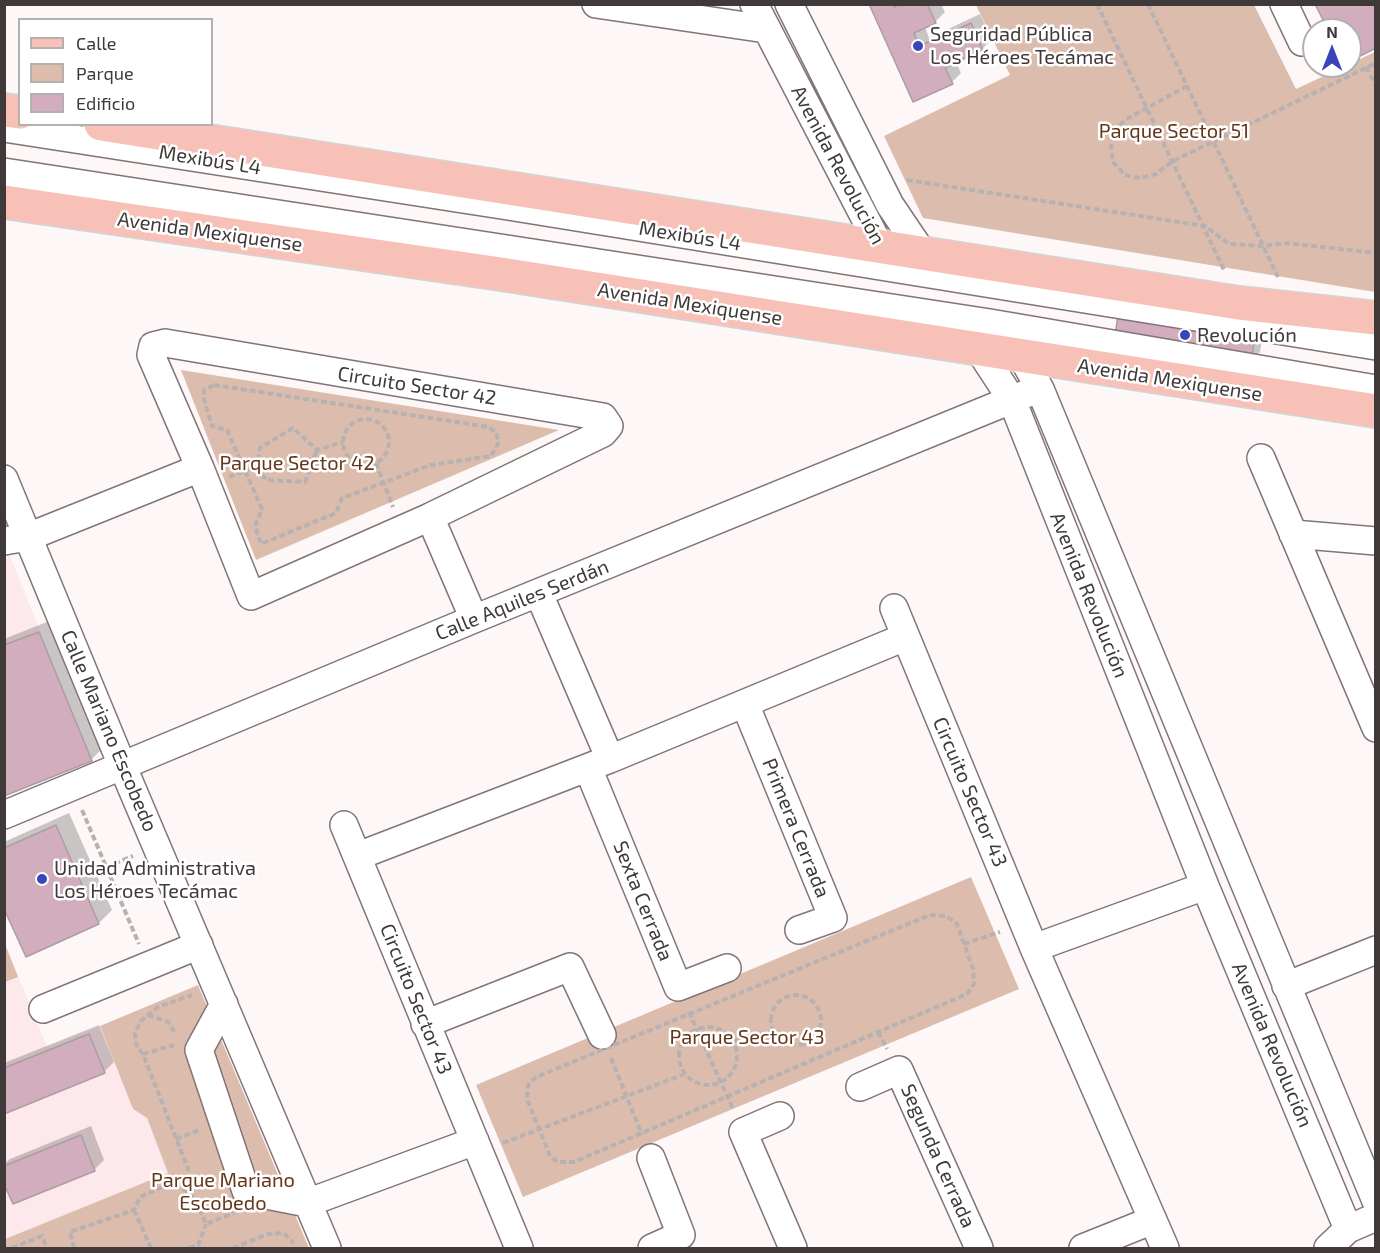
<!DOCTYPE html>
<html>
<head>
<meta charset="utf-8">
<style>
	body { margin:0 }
	#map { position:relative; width:1380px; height:1253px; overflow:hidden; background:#fdf7f7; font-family:"Exo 2",sans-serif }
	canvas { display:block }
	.frame { position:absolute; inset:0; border:6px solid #40393a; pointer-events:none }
	.legend { position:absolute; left:18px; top:18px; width:195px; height:108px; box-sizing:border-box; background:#fff; border:2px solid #b3b0b0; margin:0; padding:8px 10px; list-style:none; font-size:18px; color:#40393a }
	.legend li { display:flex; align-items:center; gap:12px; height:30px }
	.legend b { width:30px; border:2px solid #b3b0b0 }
	.north { position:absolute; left:1302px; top:18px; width:60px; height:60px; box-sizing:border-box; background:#fff; border:2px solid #b3b0b0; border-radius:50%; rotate:0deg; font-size:16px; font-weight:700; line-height:24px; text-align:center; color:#40393a }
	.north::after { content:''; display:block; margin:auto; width:21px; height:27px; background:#3946b9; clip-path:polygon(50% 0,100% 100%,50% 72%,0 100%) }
</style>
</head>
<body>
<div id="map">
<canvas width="1380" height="1253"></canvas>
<div class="frame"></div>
<ul class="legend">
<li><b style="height:8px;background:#f7c1b8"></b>Calle</li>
<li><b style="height:16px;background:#dcbdad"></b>Parque</li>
<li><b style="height:16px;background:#d2adbd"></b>Edificio</li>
</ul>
<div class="north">N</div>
</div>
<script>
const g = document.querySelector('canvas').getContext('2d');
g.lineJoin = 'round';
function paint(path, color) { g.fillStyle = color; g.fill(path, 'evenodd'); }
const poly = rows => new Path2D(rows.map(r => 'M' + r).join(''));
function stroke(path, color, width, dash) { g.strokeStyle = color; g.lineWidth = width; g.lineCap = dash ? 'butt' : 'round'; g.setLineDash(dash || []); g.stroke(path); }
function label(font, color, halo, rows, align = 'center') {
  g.font = font + ' "Exo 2",sans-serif'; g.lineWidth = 5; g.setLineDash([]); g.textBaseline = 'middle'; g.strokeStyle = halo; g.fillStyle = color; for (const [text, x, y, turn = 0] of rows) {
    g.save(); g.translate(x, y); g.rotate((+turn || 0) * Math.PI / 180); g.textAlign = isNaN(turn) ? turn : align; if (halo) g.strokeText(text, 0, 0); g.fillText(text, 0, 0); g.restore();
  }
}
paint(poly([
	[4,541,92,761,5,796,4,796],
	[4,941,47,1047,100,1026,133,1109,147,1118,169,1173,5,1239]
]), '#fde9eb');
paint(poly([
	[976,5,1254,5,1296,89,1375,52,1375,292,923,218,884,136,1010,75],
	[181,370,559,430,256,560],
	[971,877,1019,989,523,1197,476,1085],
	[5,944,18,977,5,982,4,982],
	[198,985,309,1248,5,1248,5,1239,168,1173,147,1118,133,1109,100,1026]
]), '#dcbdad');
paint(poly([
	[870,4,941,4,945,12,935,22,925,27,929,38,980,14,992,39,982,49,956,61,961,73,952,82],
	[1265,321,1260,352,1250,362,1116,340],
	[52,620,104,747,91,760,4,794,4,639],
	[69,813,112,910,99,923,26,955,4,905,4,842],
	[99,1025,114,1062,104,1072,4,1112,4,1063],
	[91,1126,104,1160,95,1169,14,1202,4,1180,4,1164,10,1159]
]), '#0003');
const building = poly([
	[869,4,893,4,894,7,900,4,927,4,936,23,914,33,919,46,971,23,983,50,945,68,953,84,913,102,869,4],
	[1315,4,1376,4,1376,48,1350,61,1350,30,1328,30,1315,4],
	[1119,309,1256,330,1251,363,1114,341,1119,309],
	[39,632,92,761,4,796,4,645,39,632],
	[56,825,99,924,26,957,4,909,4,848,56,825],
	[89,1034,105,1073,4,1114,4,1068,89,1034],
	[81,1135,95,1171,13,1204,4,1184,4,1166,81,1135]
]);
paint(building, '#d2adbd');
stroke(building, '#ab9da3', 1.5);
const minor = poly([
	[596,4,766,29],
	[754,4,879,245,892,259],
	[789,4,890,205,921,251,932,262],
	[1284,4,1302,42],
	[4,128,508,206,1376,346],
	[4,172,990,323,1376,389],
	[968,339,978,348,1012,400,1205,886,1348,1229],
	[165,343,603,417,609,426,603,433,430,517,251,596,200,468,151,355,153,346,165,343],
	[1010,344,1022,357,1040,389,1376,1201],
	[1261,458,1376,728],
	[4,479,122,765,327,1248],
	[430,517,474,619],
	[1293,534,1376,541],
	[4,541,28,537,200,468],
	[539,594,610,759],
	[894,608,1034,948,1165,1248],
	[745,704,833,918,799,930],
	[588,768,678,987,727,968],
	[4,815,474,619,1028,393],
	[344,825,519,1248],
	[358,856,610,759,905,637],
	[1034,948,1205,886],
	[1286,986,1376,950],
	[224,1004,199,1050,246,1191,307,1203,475,1141],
	[43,1009,199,945],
	[425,1024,570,967,602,1035],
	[860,1087,899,1070,979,1248],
	[780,1116,743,1132,793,1248],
	[651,1158,681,1235,652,1248],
	[1083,1248,1153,1220],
	[1328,1248,1348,1229,1376,1217]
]);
const major = poly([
	[4,110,20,112],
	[101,124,1239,303,1376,318],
	[4,202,501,274,1376,411]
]);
stroke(minor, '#837476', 30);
stroke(major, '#d5d3d4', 36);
stroke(poly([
	[1097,4,1225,272],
	[1148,4,1278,277],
	[1366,67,1376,86],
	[1187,86,1125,120,1115,131,1111,146,1113,162,1125,175,1140,178,1156,174,1173,161,1376,63],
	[907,180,1205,226,1229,244,1263,246,1286,243,1376,253],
	[214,385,489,427,496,433,499,442,491,456,431,465,342,498,336,513,261,544,255,526,262,509,227,430,212,426,204,399,204,390,214,385],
	'343 442a23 23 0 1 1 46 0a23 23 0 1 1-46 0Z',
	[376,463,393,507],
	[257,467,266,480,305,482,317,450],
	[229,477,257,466,260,448,293,428,317,450,343,442],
	[82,810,139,944],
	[106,867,133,856],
	[930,915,946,916,957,924,973,969,974,984,967,994,574,1162,558,1162,550,1156,527,1099,528,1085,536,1077,930,915],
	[964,944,1000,932],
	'771 1020a25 25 0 1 1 50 0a25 25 0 1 1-50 0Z',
	[689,1012,733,1109],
	[148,1015,168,1022,176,1035],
	'679 1056a29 29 0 1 1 58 0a29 29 0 1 1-58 0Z',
	[878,1032,887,1049],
	[734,1041,773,1031],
	[143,1054,174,1045],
	[611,1058,642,1135],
	[176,1139,200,1130],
	[503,1143,685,1074],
	[183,1189,188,1169,143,1054,137,1047,135,1033,141,1021,158,1007,192,995],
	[134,1210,151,1248],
	[12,1248,42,1236,47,1248],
	[74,1248,70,1232,134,1210,140,1197,167,1185,183,1189,196,1200,206,1224,234,1213],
	[189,1248,198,1245,206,1224],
	[233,1248,268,1234,283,1233,294,1243]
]), '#b8b1b2', 4, [6, 3]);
stroke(minor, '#fff', 27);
stroke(major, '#f7c1b8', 33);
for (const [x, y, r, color] of [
	[918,46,6,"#3946b9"],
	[1185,335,6,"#3946b9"],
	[42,879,6,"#3946b9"]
]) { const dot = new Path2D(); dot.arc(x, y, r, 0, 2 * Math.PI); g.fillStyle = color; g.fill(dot); stroke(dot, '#fff', 2); }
label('20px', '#40393a', '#fff', [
	["Seguridad Pública",930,34],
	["Los Héroes Tecámac",930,57],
	["Revolución",1197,335],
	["Unidad Administrativa",54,868],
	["Los Héroes Tecámac",54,891]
], 'left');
label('20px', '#64361a', '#fff', [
	["Parque Sector 51",1174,131],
	["Parque Sector 42",297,463],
	["Parque Sector 43",747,1037],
	["Parque Mariano",223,1180],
	["Escobedo",223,1203]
]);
label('20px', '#40393a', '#fff', [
	["Mexibús L4",210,160,9],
	["Avenida Revolución",838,165,62],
	["Avenida Mexiquense",210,232,8],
	["Mexibús L4",690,236,9],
	["Avenida Mexiquense",690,304,9],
	["Avenida Mexiquense",1170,380,9],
	["Circuito Sector 42",417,386,9],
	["Avenida Revolución",1089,595,68],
	["Calle Aquiles Serdán",522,600,-22],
	["Calle Mariano Escobedo",109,731,67],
	["Circuito Sector 43",970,792,67],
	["Primera Cerrada",796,828,68],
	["Sexta Cerrada",643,901,68],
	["Circuito Sector 43",416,999,68],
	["Avenida Revolución",1272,1045,67],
	["Segunda Cerrada",938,1156,66]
]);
</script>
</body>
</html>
